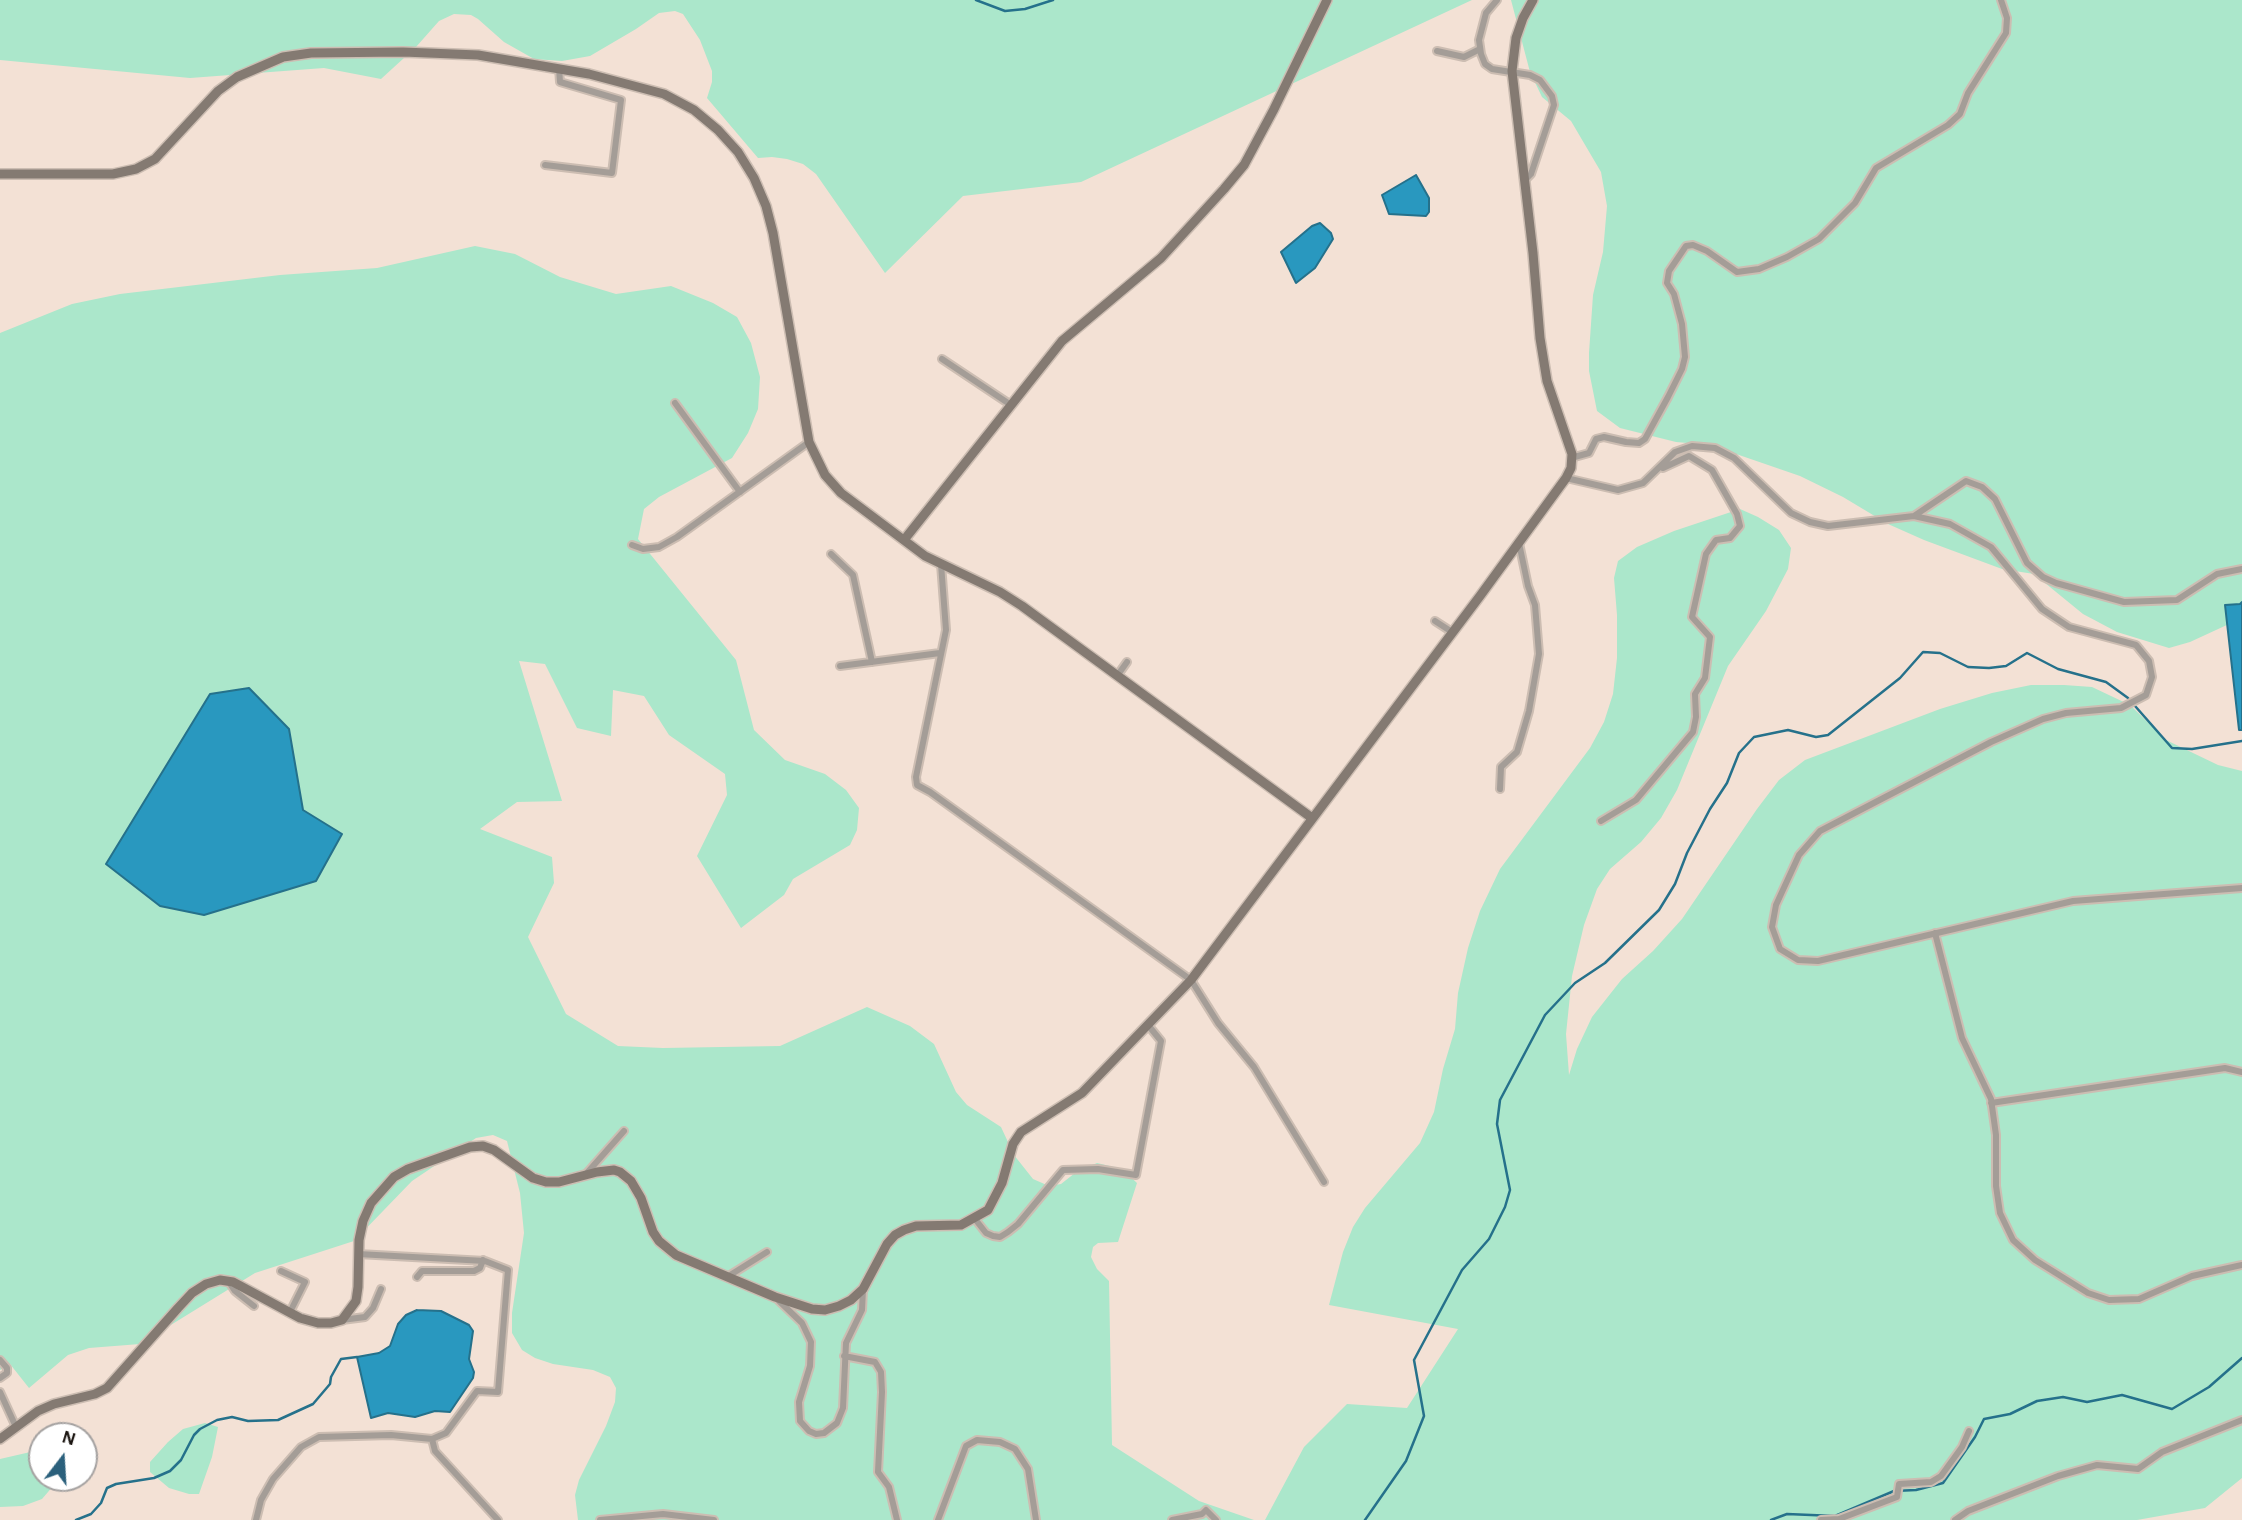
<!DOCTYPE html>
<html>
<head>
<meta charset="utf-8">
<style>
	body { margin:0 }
	#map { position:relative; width:2242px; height:1520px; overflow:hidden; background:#f3e1d5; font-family:"Alegreya Sans",sans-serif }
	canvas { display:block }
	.north { position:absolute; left:28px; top:1422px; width:70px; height:70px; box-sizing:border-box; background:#fff; border:2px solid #a5a2a1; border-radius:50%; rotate:17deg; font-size:19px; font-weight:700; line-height:28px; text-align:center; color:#1d1713 }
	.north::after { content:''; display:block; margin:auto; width:24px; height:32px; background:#2b607c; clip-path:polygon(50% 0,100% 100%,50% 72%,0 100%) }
</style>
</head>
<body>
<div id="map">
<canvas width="2242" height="1520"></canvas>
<div class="north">N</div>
</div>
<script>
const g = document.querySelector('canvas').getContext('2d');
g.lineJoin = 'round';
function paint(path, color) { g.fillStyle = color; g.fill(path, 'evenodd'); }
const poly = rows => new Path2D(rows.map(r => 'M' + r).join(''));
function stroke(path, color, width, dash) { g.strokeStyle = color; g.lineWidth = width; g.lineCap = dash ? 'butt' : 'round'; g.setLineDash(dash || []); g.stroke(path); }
paint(poly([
	[0,0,1472,0,1081,182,963,196,885,273,816,174,803,164,787,159,772,157,758,158,707,98,712,82,712,71,700,40,683,14,675,11,659,13,636,29,590,56,562,61,534,59,504,42,478,19,471,15,454,14,439,21,416,47,381,79,324,68,190,78,0,60],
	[1511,0,2242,0,2242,618,2190,642,2169,648,2117,632,2083,614,2034,574,2002,569,1924,540,1888,524,1843,497,1800,476,1710,445,1676,442,1620,428,1597,411,1589,371,1589,353,1593,295,1603,252,1607,206,1601,172,1571,121,1542,97,1530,72],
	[475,246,515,254,560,277,616,294,671,286,713,303,737,317,751,343,760,377,758,409,748,433,732,458,659,497,644,509,638,539,736,660,754,730,785,760,825,774,846,790,859,808,857,830,850,845,793,879,784,895,741,928,697,856,727,795,725,774,669,735,644,696,613,690,611,736,577,728,545,664,519,661,562,801,517,802,480,829,552,857,554,883,528,937,566,1014,618,1046,663,1048,780,1046,867,1007,910,1026,934,1044,956,1092,967,1105,1001,1127,1014,1155,1033,1179,1049,1186,1061,1184,1075,1173,1097,1163,1122,1169,1137,1183,1118,1242,1098,1243,1093,1247,1091,1257,1097,1269,1109,1281,1112,1445,1199,1501,1254,1520,578,1520,575,1495,579,1480,606,1426,615,1402,616,1388,610,1377,593,1370,553,1364,535,1358,522,1350,512,1333,512,1313,524,1233,520,1193,507,1141,493,1135,476,1138,412,1181,354,1241,255,1273,140,1344,89,1348,68,1355,29,1388,10,1364,0,1370,0,333,72,304,120,294,280,275,377,268],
	[1740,509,1758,517,1779,530,1791,548,1788,569,1766,611,1728,666,1677,790,1661,818,1641,842,1610,869,1597,889,1584,925,1572,976,1566,1034,1569,1075,1577,1049,1592,1017,1622,979,1653,951,1682,919,1757,809,1779,780,1805,760,1940,709,1992,693,2031,685,2064,685,2092,687,2130,705,2166,740,2218,765,2242,771,2242,1478,2205,1508,2137,1520,1265,1520,1304,1447,1347,1404,1407,1408,1458,1329,1329,1305,1343,1252,1353,1227,1365,1208,1420,1143,1434,1112,1443,1069,1455,1029,1458,993,1468,948,1480,911,1500,869,1590,748,1604,722,1613,694,1617,658,1617,615,1614,578,1618,561,1637,547,1674,531],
	[205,1423,218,1427,212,1457,199,1494,189,1494,169,1488,150,1472,150,1462,168,1442,183,1429],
	[39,1450,42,1451,42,1478,56,1478,54,1485,42,1499,23,1506,0,1507,0,1459]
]), '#abe7cb');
const water = poly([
	[1416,175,1429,198,1429,212,1426,216,1389,214,1382,195,1416,175],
	[1320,223,1331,233,1333,239,1315,268,1296,283,1281,252,1312,226,1320,223],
	[2242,602,2242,730,2239,730,2225,605,2240,604,2242,602],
	[249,688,289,729,303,810,342,834,316,881,204,915,160,906,106,864,210,694,249,688],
	[417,1310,441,1311,469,1325,473,1331,469,1359,474,1372,473,1378,450,1412,435,1411,415,1417,388,1413,371,1418,357,1357,379,1353,390,1346,398,1324,406,1315,417,1310]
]);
paint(water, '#2998bf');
stroke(water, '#25718b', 2);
stroke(poly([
	[976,0,1005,11,1025,9,1053,0],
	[76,1520,91,1514,101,1503,107,1488,116,1484,154,1478,170,1471,181,1460,194,1435,200,1429,217,1420,232,1417,248,1421,278,1420,313,1404,330,1384,331,1377,341,1359,357,1357],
	[1365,1520,1406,1461,1424,1416,1414,1360,1462,1270,1489,1239,1505,1207,1510,1190,1497,1124,1500,1100,1545,1015,1575,983,1605,963,1659,910,1675,884,1687,853,1710,809,1727,783,1739,753,1754,737,1788,730,1816,737,1828,735,1900,678,1923,652,1940,653,1968,667,1989,668,2006,666,2027,653,2058,669,2106,682,2128,698,2172,748,2192,749,2242,741],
	[1771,1520,1787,1514,1835,1516,1894,1491,1916,1490,1943,1483,1975,1437,1984,1419,2010,1414,2037,1401,2063,1397,2087,1402,2122,1395,2172,1409,2209,1387,2242,1358]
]), '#25718b', 2.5);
const street = poly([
	[1497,0,1486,13,1479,40,1481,54,1485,64,1492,69,1530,75,1540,80,1552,96,1554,105,1531,174,1525,180],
	[1437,51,1464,57,1480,49],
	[545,165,612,173,621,100,560,82,559,68],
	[942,359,1011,405],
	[675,403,740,492],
	[1571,458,1589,453,1596,439,1604,437,1626,442,1639,443,1645,439,1668,397,1682,369,1685,357,1682,324,1674,294,1667,283,1669,271,1686,246,1693,245,1707,251,1737,272,1759,269,1787,257,1819,239,1855,203,1876,168,1948,125,1960,114,1968,93,2006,33,2007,18,2001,0],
	[1566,478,1618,490,1643,483,1675,452,1692,446,1715,448,1734,458,1791,513,1810,522,1828,526,1914,516,1966,481,1982,487,1995,499,2027,563,2043,577,2056,583,2124,602,2177,600,2217,574,2242,569],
	[1914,516,1950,524,1991,547,2042,609,2069,627,2136,645,2149,661,2152,677,2146,695,2121,708,2066,713,2043,719,1991,742,1820,831,1799,855,1776,905,1772,927,1780,949,1798,960,1818,961,2073,901,2242,888],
	[632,545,643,549,659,547,677,537,809,442],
	[831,554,853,575,872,662],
	[941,564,946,630,916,777,917,785,930,792,1191,980,1218,1023,1254,1067,1324,1182],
	[1435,621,1452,632],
	[840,666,940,653],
	[1117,676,1127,662],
	[1500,789,1501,767,1517,752,1529,711,1539,654,1535,605,1528,586,1519,543],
	[1601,821,1636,800,1693,732,1696,717,1695,694,1705,678,1710,637,1692,617,1706,554,1716,540,1730,538,1740,526,1737,514,1712,470,1689,456,1663,468],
	[1935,933,1962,1038,1991,1099,1996,1135,1996,1186,2000,1213,2013,1240,2035,1260,2088,1293,2109,1300,2139,1299,2192,1276,2242,1265],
	[1991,1103,2225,1068,2242,1072],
	[586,1174,624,1131],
	[975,1219,986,1233,993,1236,1000,1237,1008,1232,1018,1224,1063,1170,1098,1169,1136,1175,1161,1041,1148,1025],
	[281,1271,305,1282,290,1312],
	[417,1277,422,1271,474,1271,480,1268,483,1260],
	[727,1277,767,1252],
	[229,1282,235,1291,254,1306],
	[779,1301,802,1323,811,1342,810,1366,799,1402,800,1421,809,1431,816,1434,824,1433,837,1423,843,1408,846,1343,862,1310,863,1289],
	[342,1320,365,1317,373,1308,381,1289],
	[844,1356,875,1362,881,1372,882,1392,878,1472,889,1487,897,1520],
	[0,1360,7,1368,7,1373,0,1378],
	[0,1392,16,1427],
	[432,1439,435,1451,498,1520],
	[256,1520,261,1500,273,1479,301,1447,319,1437,391,1435,432,1439,446,1433,477,1391,498,1392,508,1270,485,1261,358,1254],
	[600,1520,663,1514,714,1520],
	[938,1520,966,1446,977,1440,1000,1442,1015,1449,1028,1469,1036,1520],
	[1172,1520,1202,1514,1206,1510,1216,1520],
	[1821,1520,1839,1519,1897,1497,1899,1484,1931,1482,1941,1476,1962,1447,1969,1431],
	[1955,1520,1968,1511,2058,1476,2097,1465,2138,1469,2162,1452,2242,1420]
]);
const secondary = poly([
	[0,174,113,174,136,169,155,159,218,91,237,77,283,57,311,53,403,52,478,55,589,74,664,94,694,110,718,130,738,152,754,178,766,206,773,233,809,442,825,475,841,493,925,556,1000,592,1022,606,1312,818],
	[904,540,1062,341,1161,258,1224,189,1244,165,1274,109,1327,0],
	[0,1439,38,1411,54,1404,95,1394,107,1388,178,1308,192,1293,206,1284,220,1280,233,1282,300,1318,318,1323,331,1323,342,1320,356,1301,358,1287,359,1240,363,1221,371,1203,394,1177,408,1169,470,1147,483,1146,494,1150,533,1178,546,1182,559,1182,597,1172,614,1170,620,1172,631,1181,641,1198,653,1232,659,1241,676,1255,775,1297,812,1309,825,1310,839,1306,851,1300,863,1289,887,1244,895,1235,904,1230,916,1226,961,1225,988,1210,1002,1183,1013,1144,1021,1132,1082,1093,1191,980,1480,596,1566,478,1571,468,1572,454,1547,381,1540,338,1533,253,1512,71,1516,38,1523,18,1533,0]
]);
stroke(street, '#ccbdb2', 10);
stroke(secondary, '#ccbdb2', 12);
stroke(street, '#a49d97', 6);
stroke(secondary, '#847a72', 9);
</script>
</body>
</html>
